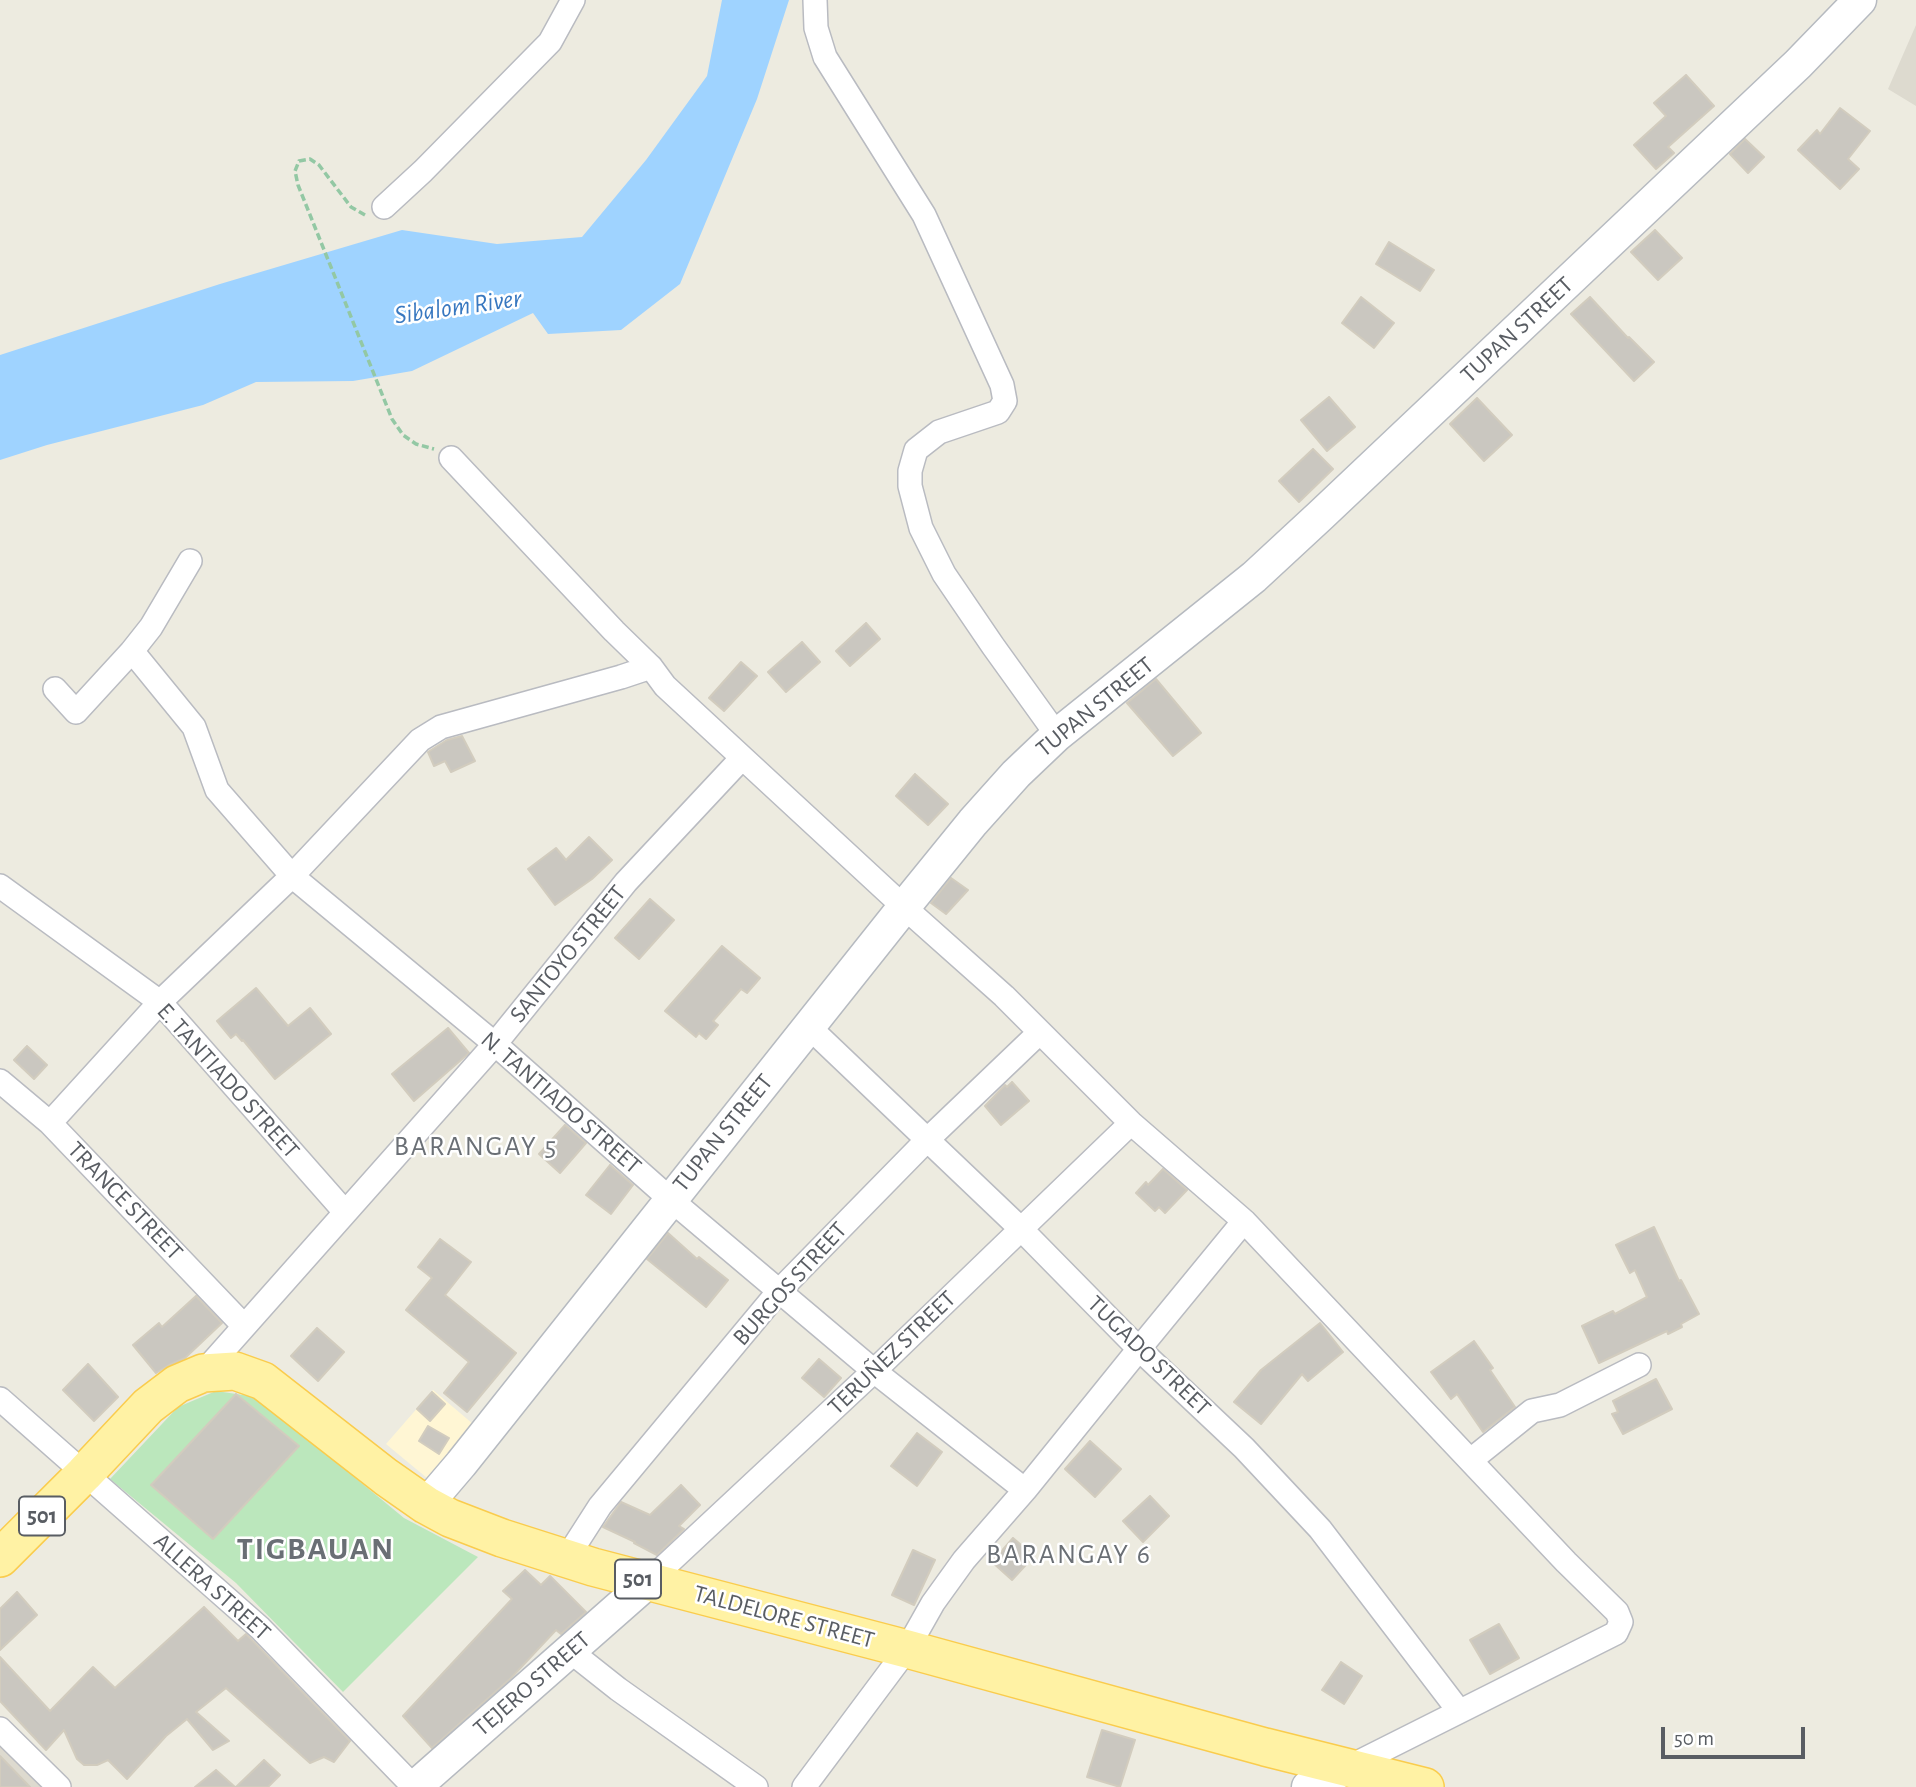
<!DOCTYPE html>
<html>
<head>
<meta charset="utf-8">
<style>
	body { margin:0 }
	#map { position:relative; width:1916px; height:1787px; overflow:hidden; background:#edebe0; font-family:"Alegreya Sans",sans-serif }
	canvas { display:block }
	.scale { position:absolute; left:1661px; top:1727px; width:144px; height:32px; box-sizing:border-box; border:4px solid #595d63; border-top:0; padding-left:9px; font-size:21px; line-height:24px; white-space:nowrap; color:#595d63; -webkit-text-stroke:5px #fff; paint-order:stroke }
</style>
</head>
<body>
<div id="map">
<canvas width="1916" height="1787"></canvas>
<div class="scale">50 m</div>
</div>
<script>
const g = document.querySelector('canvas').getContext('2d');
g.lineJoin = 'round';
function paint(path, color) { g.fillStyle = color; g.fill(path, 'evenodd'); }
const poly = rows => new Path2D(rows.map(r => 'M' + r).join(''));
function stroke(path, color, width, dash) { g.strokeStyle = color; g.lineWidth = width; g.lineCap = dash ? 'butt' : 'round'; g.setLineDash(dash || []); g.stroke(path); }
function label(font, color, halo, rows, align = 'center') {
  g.font = font + ' "Alegreya Sans",sans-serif'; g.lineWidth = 5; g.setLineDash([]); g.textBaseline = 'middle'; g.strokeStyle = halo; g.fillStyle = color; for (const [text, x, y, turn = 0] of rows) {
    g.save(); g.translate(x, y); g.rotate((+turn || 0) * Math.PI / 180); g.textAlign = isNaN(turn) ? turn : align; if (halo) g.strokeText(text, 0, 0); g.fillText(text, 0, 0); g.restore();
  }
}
paint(poly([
	[433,1390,473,1424,427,1478,386,1444]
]), '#fff6d4');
paint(poly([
	[1916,25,1916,106,1888,89],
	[0,1741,46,1787,0,1787]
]), '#dddacf');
paint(poly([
	[216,1391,257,1397,404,1518,478,1557,343,1692,236,1583,110,1479,178,1407]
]), '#bbe7bc');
paint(poly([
	[722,0,789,0,757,99,680,284,621,330,548,334,533,313,412,371,353,381,256,382,203,405,47,445,0,460,0,355,220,284,402,230,497,244,582,237,646,160,707,76]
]), '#9fd3ff');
const building = poly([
	[1686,75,1714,106,1668,147,1674,153,1656,169,1634,145,1666,116,1654,103,1686,75],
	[1840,108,1870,131,1848,159,1859,169,1840,189,1798,150,1817,130,1820,134,1840,108],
	[1745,139,1764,157,1748,173,1730,154,1745,139],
	[1655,230,1682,258,1658,280,1631,252,1655,230],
	[1389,242,1434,270,1420,291,1376,264,1389,242],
	[1361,297,1394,323,1374,348,1342,323,1361,297],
	[1590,297,1628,338,1629,337,1654,362,1634,381,1571,314,1590,297],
	[1329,397,1355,427,1327,451,1301,420,1329,397],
	[1477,398,1512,435,1484,461,1450,424,1477,398],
	[1313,449,1333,469,1299,502,1279,481,1313,449],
	[866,623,880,639,850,666,836,651,866,623],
	[802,642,820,662,786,692,768,672,802,642],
	[741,662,757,676,724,711,709,698,741,662],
	[1156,679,1201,733,1173,756,1127,703,1156,679],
	[462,736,475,761,451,772,445,761,434,766,428,752,447,740,462,736],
	[915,774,948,804,928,825,896,796,915,774],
	[589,837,612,860,592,879,555,905,528,869,556,848,566,860,589,837],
	[951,878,968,890,946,914,931,903,951,878],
	[650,899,674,920,639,959,615,938,650,899],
	[722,946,760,978,747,993,741,989,713,1021,718,1025,706,1039,699,1033,696,1037,665,1011,722,946],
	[256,988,288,1026,310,1008,331,1034,275,1079,243,1040,242,1041,236,1034,231,1038,217,1021,256,988],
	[448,1028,469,1053,414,1101,392,1074,448,1028],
	[27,1046,47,1065,34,1079,14,1060,27,1046],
	[1012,1082,1029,1101,1001,1125,985,1106,1005,1085,1007,1087,1012,1082],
	[565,1125,586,1143,560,1173,539,1154,565,1125],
	[610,1165,633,1185,611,1214,586,1195,610,1165],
	[1163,1169,1187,1190,1165,1213,1159,1207,1155,1211,1136,1193,1146,1182,1148,1185,1163,1169],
	[1654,1227,1679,1281,1681,1280,1699,1314,1681,1324,1682,1327,1668,1334,1667,1331,1599,1363,1582,1326,1613,1311,1615,1314,1647,1297,1635,1270,1630,1273,1616,1245,1654,1227],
	[668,1233,697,1259,699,1257,728,1280,706,1307,647,1259,668,1233],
	[440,1239,471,1262,445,1295,516,1353,467,1412,444,1393,469,1362,406,1310,432,1278,418,1267,440,1239],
	[196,1296,222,1323,185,1358,169,1365,156,1373,133,1345,159,1323,162,1327,196,1296],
	[1320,1323,1343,1352,1308,1381,1302,1374,1261,1424,1234,1402,1261,1370,1320,1323],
	[317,1328,344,1352,318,1381,291,1356,317,1328],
	[1474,1341,1493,1368,1490,1370,1515,1407,1483,1432,1457,1394,1451,1399,1431,1372,1474,1341],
	[819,1359,841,1378,824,1397,802,1378,819,1359],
	[88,1364,118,1397,94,1421,63,1390,88,1364],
	[1656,1379,1672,1409,1623,1434,1612,1414,1618,1412,1613,1401,1656,1379],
	[432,1392,445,1404,430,1421,417,1409,432,1392],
	[236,1394,299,1446,213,1539,151,1485,236,1394],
	[428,1426,449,1438,439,1454,419,1441,428,1426],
	[917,1433,942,1452,917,1486,891,1466,917,1433],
	[1090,1441,1121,1469,1095,1497,1065,1469,1090,1441],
	[681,1485,700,1505,679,1526,684,1529,657,1555,634,1543,635,1542,603,1527,621,1502,650,1515,681,1485],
	[1150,1496,1169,1516,1143,1542,1123,1521,1150,1496],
	[1013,1538,1034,1556,1012,1580,992,1562,1013,1538],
	[913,1550,935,1560,914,1605,892,1595,913,1550],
	[525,1570,541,1585,550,1576,586,1612,561,1634,556,1630,511,1678,432,1748,403,1716,512,1599,503,1591,525,1570],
	[17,1592,37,1615,0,1650,0,1609,17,1592],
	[204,1607,238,1641,246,1634,250,1638,350,1741,334,1762,324,1757,310,1763,226,1688,196,1712,229,1741,213,1750,187,1719,166,1736,127,1779,108,1760,97,1765,84,1765,77,1759,64,1730,46,1750,0,1701,0,1657,50,1711,93,1667,115,1688,204,1607],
	[1499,1624,1519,1658,1490,1674,1470,1640,1499,1624],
	[1341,1662,1362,1676,1344,1704,1322,1690,1341,1662],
	[1102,1730,1135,1740,1120,1787,1087,1777,1102,1730],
	[0,1756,30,1787,0,1787,0,1756],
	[264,1760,280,1775,268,1787,236,1787,264,1760],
	[216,1770,235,1787,195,1787,216,1770]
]);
paint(building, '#cac7c0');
stroke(building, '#d2ccbe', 2);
const street = poly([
	[815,0,816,28,825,57,924,215,1002,385,1005,401,998,412,939,432,916,450,910,471,910,486,921,528,944,574,993,646,1057,735],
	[384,207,423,171,550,42,573,0],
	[451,458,614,631,651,667,665,686,904,907,1004,996,1131,1123,1244,1221,1566,1562,1617,1612,1621,1622,1616,1633,1347,1768],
	[132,651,194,727,217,790,292,876,495,1044,670,1199,874,1371,1025,1490],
	[55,689,76,712,132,651,151,627,190,561],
	[0,886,160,1002,345,1212],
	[809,1027,1021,1229,1139,1349,1244,1448,1320,1529,1459,1711],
	[0,1081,50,1123,244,1326],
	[50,1123,160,1002,292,876,420,740,441,727,621,677,651,667],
	[203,1373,495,1044,626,882,742,758],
	[0,1399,260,1628,414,1787],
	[1471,1460,1532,1411,1560,1405,1639,1365],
	[566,1559,600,1506,779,1291,927,1140,1040,1032],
	[649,1581,874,1371,1131,1123],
	[570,1651,618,1689,756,1787],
	[0,1729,59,1787],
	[804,1787,907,1649,933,1603,964,1560,1025,1490,1139,1349,1244,1221]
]);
const secondary = poly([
	[426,1505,461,1464,904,907,973,822,1016,774,1057,735,1254,577,1321,515,1798,64,1860,0],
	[415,1787,649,1581],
	[1308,1787,1347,1768]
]);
const primary = poly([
	[0,1558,84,1474,148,1406,177,1384,203,1373,235,1371,263,1381,386,1477,426,1505,450,1518,502,1538,593,1567,907,1649,1265,1747,1425,1787]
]);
stroke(street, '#b9bbc1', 26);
stroke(secondary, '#b6bac0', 35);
stroke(primary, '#facc4d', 40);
stroke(poly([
	[365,215,351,207,319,165,310,159,299,161,295,171,298,185,392,419,403,435,416,444,434,449]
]), '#93c8a4', 3.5, [7, 3.5]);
stroke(street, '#fff', 23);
stroke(secondary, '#fff', 32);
stroke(primary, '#fff2a4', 37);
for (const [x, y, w] of [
	[42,1516,46],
	[638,1579,46]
]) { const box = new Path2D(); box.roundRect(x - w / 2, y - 19.5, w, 39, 5); g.fillStyle = '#fff'; g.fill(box); stroke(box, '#595d63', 2); }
label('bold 23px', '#595d63', null, [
	["501",42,1516],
	["501",638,1579]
]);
label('24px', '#595d63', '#fff', [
	["TUPAN STREET",1517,330,-43],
	["TUPAN STREET",1095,707,-39],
	["SANTOYO STREET",568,954,-51],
	["E. TANTIADO STREET",228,1081,48],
	["N. TANTIADO STREET",561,1103,41],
	["TUPAN STREET",723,1133,-51],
	["TRANCE STREET",125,1201,46],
	["BURGOS STREET",790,1284,-48],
	["TERUÑEZ STREET",892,1353,-44],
	["TUGADO STREET",1149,1356,44],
	["ALLERA STREET",212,1587,42],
	["TALDELORE STREET",784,1617,15],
	["TEJERO STREET",532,1684,-41]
]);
label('italic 26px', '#3878c0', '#fff', [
	["Sibalom River",458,307,-8]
]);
g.letterSpacing = '2px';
label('28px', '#6a6f75', '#fff', [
	["BARANGAY 5",476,1147],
	["BARANGAY 6",1069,1555]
]);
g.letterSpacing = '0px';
g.letterSpacing = '2px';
label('bold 32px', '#6a6f75', '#fff', [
	["TIGBAUAN",316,1549]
]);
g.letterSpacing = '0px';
</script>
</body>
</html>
